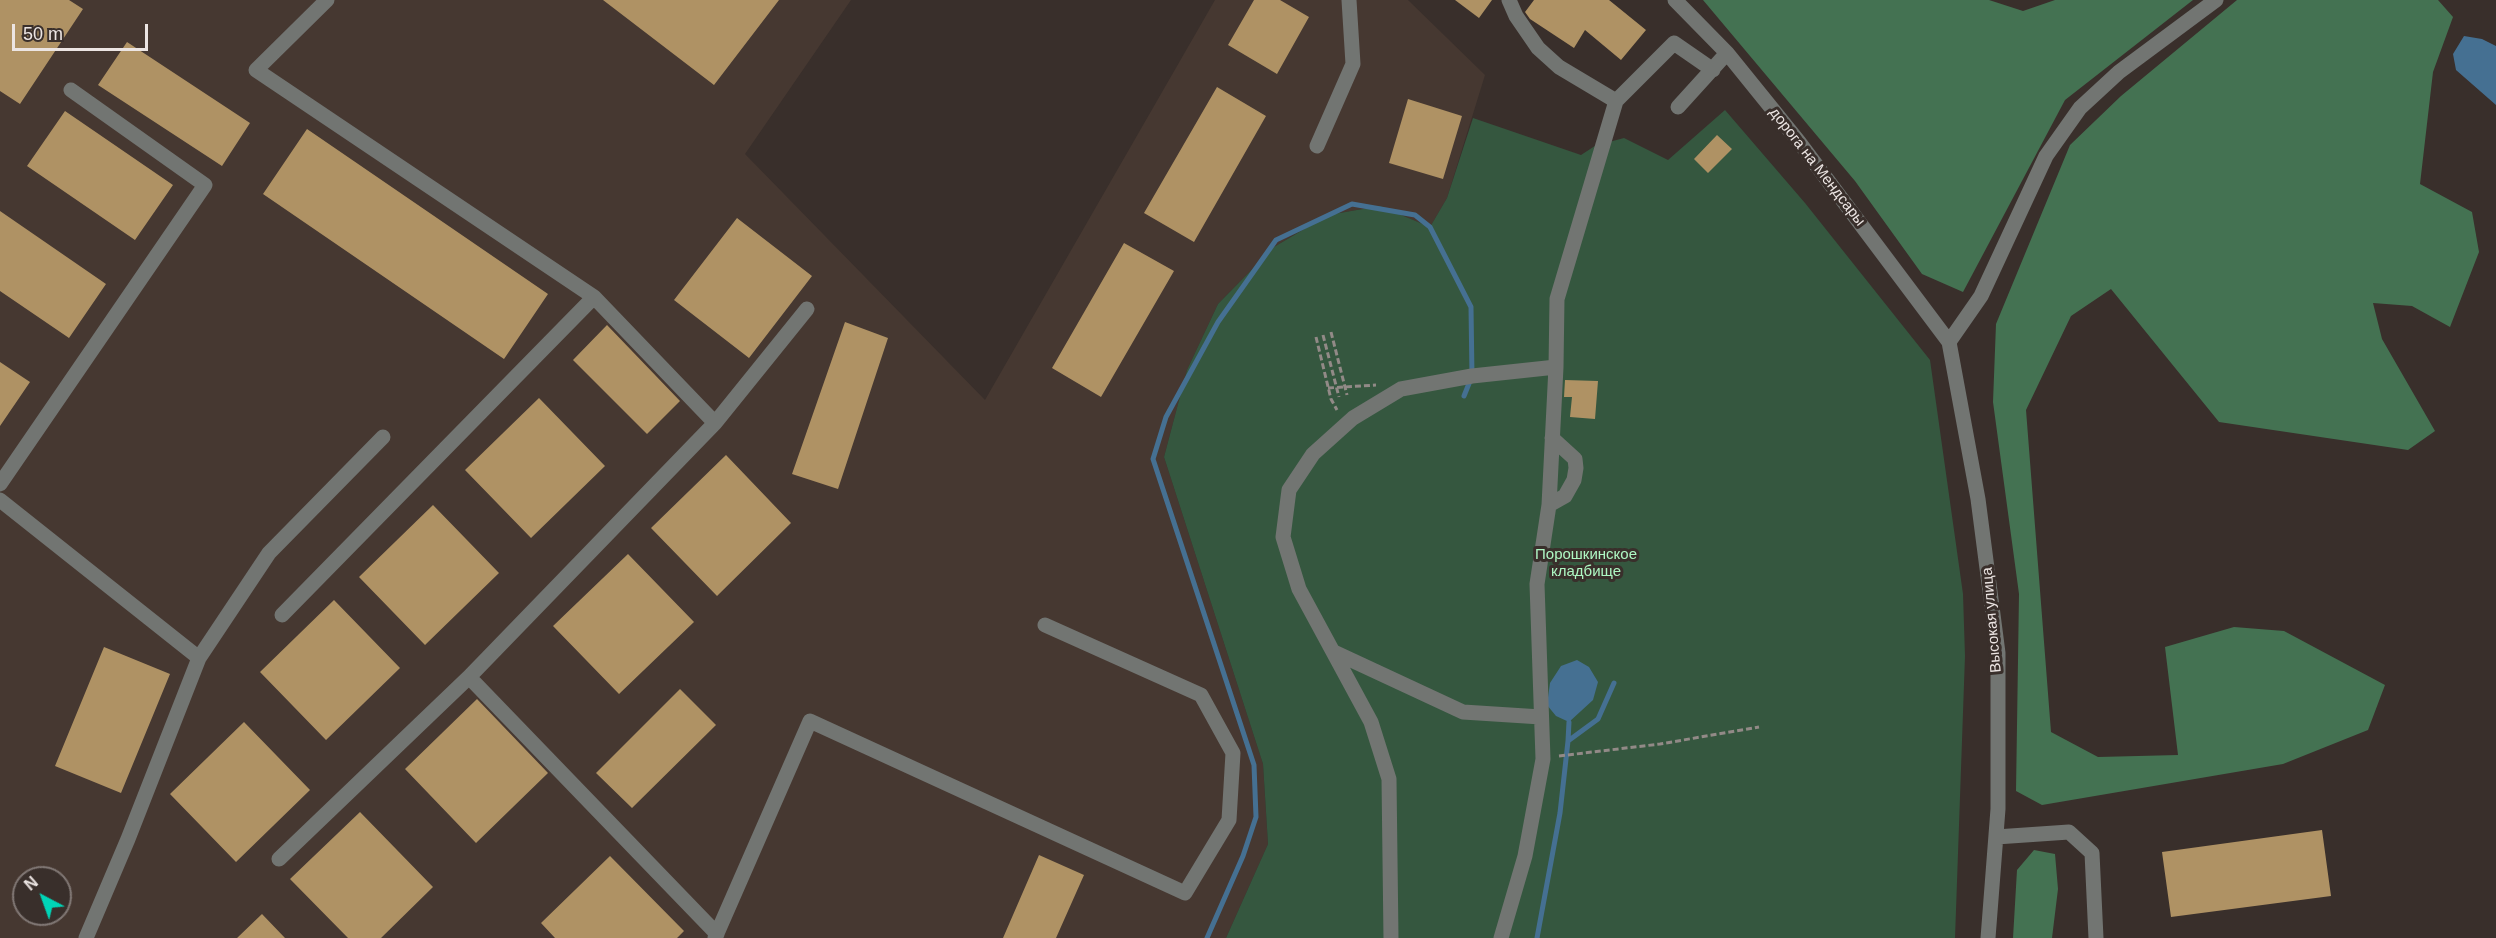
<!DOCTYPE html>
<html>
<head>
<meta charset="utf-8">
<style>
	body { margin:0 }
	#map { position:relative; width:2496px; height:938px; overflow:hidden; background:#392f2b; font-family:Helvetica,sans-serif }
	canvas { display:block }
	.north { position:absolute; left:12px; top:866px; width:60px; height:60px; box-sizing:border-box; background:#392f2b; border:2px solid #817875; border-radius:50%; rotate:319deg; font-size:16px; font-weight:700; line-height:24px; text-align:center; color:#ece5e3 }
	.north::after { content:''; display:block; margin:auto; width:21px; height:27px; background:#00d5b7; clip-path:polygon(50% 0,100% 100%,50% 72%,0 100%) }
	.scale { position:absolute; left:12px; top:24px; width:136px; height:27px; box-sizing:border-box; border:3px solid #ece5e3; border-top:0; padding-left:8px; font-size:18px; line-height:21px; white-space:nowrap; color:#ece5e3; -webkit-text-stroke:4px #392f2b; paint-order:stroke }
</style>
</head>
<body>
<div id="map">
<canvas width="2496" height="938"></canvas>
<div class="north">N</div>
<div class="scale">50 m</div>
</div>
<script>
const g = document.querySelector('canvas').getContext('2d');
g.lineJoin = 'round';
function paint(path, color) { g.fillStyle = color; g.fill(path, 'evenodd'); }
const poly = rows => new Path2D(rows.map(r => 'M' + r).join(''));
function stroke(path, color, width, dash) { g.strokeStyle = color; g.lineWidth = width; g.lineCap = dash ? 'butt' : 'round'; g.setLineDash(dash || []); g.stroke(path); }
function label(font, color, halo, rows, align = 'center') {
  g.font = font + ' Helvetica,sans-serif'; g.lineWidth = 6; g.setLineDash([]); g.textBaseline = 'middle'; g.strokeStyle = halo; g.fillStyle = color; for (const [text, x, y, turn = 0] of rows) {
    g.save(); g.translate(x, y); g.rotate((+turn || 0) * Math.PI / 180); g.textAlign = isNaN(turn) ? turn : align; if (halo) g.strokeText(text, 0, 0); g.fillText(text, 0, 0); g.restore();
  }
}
paint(poly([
	[0,0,851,0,745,154,985,400,1215,0,1408,0,1485,75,1447,198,1430,227,1380,206,1327,215,1274,247,1218,304,1187,370,1164,457,1263,764,1268,844,1226,938,0,938],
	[24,878,60,878,60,914,24,914]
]), '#463831');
paint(poly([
	[1725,110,1805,203,1930,360,1963,594,1965,656,1955,938,1226,938,1268,844,1263,764,1164,457,1187,370,1218,304,1274,247,1328,215,1380,206,1430,227,1447,198,1473,118,1581,155,1604,140,1609,142,1624,138,1668,160]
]), '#35573f');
paint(poly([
	[1703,0,1989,0,2023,11,2055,0,2193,0,2065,100,1963,292,1922,274,1855,181],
	[2237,0,2438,0,2453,17,2433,72,2420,184,2472,212,2479,252,2450,327,2412,306,2373,303,2382,339,2435,431,2408,450,2219,422,2111,289,2071,316,2026,410,2051,732,2098,757,2178,755,2165,647,2234,627,2284,631,2385,685,2368,730,2283,764,2042,805,2016,791,2019,594,1993,402,1996,324,2070,145,2121,96],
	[2034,850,2055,854,2058,889,2052,938,2013,938,2017,870]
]), '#447252');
paint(poly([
	[2464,36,2482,39,2496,46,2496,105,2456,70,2453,54],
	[1577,660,1589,667,1598,682,1593,700,1569,722,1556,716,1547,705,1550,683,1561,666]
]), '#457092');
stroke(poly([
	[1568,741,1569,722],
	[1207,938,1243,856,1256,817,1254,765,1153,459,1166,417,1218,322,1276,240,1352,204,1415,215,1430,227,1471,307,1472,376,1464,396],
	[1537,938,1560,813,1568,741,1598,719,1614,683]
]), '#457092', 5);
paint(poly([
	[0,0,69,0,83,9,20,104,0,91],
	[603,0,779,0,714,85],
	[1254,0,1280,0,1309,17,1277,74,1228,45],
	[1455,0,1492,0,1479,18],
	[1534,0,1609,0,1646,30,1621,60,1585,30,1574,48,1530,19,1525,12],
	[127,42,250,123,222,166,98,85],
	[1217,87,1266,116,1194,242,1144,213],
	[1408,99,1462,116,1443,179,1389,163],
	[65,111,173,185,135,240,27,166],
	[307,129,548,294,504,359,263,194],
	[1717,135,1732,149,1708,173,1694,159],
	[0,211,106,284,69,338,0,291],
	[737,218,812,276,749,358,674,300],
	[1124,243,1174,271,1101,397,1052,368],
	[845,322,888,338,838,489,792,474],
	[607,325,680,401,647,434,573,360],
	[0,362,30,382,0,426],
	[1565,380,1598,381,1595,419,1570,417,1572,397,1564,397],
	[539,398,605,466,531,538,465,470],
	[726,455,791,523,717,596,651,528],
	[433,505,499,573,425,645,359,577],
	[628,554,694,622,619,694,553,626],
	[334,600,400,668,326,740,260,672],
	[104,647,170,674,121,793,55,766],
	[680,689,716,725,632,808,596,773],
	[477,699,548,773,476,843,405,769],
	[244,722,310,790,236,862,170,794],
	[360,812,433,887,381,938,348,938,290,879],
	[2322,830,2331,896,2171,917,2162,852],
	[1039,855,1084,875,1056,938,1003,938],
	[610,856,684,931,677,938,555,938,541,923],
	[262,914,285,938,237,938]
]), '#af9264');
stroke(poly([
	[1331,332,1347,395],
	[1323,335,1339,397],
	[1316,337,1331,399,1337,410],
	[1328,388,1376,385],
	[1559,756,1660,744,1759,727]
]), '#928a87', 3, [6, 3]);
stroke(poly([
	[327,0,256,70,594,297,715,423],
	[1509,0,1516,16,1538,48,1559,67,1616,101],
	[1675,0,1727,53,1799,142,1949,342,1978,499,1998,653,1998,809,1988,938],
	[1678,107,1727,53],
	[1317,146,1353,64,1349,0],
	[1949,342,1981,296,2046,156,2080,108,2119,72,2216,0],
	[0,484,205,185,71,90],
	[0,500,199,658],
	[1549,505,1565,496,1574,480,1576,468,1575,459,1552,438],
	[282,615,594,297],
	[1334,652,1463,712,1541,717],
	[469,677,717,934],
	[1996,837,2069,832,2092,853,2096,938],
	[279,859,469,677,715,423,807,309],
	[86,938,128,839,199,658,269,553,383,437],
	[715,938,810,721,1185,893,1229,820,1233,753,1201,695,1045,625],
	[1391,938,1389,779,1371,722,1299,589,1283,537,1289,490,1313,454,1353,418,1401,389,1472,376,1556,367],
	[1501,938,1525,856,1543,759,1537,584,1549,505,1556,367,1557,299,1616,101,1674,43,1713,70]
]), '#727572', 15);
label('15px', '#ece5e3', '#392f2b', [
	["дорога на Мендсары",1817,167,52],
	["Высокая улица",1992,620,-95]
]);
label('15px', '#aef7c3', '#392f2b', [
	["Порошкинское",1586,555],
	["кладбище",1586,572]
]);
</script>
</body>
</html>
